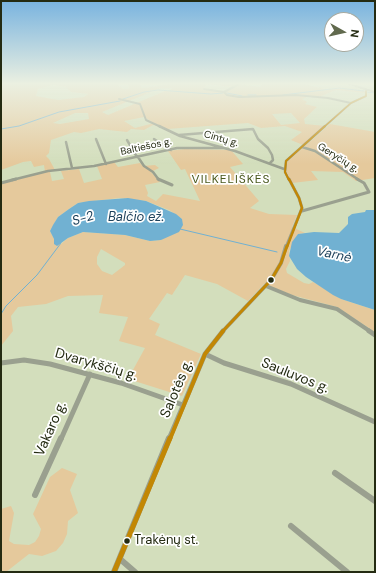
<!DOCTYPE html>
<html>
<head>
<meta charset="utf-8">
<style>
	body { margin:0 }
	#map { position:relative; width:376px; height:573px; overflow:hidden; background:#d3debc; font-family:"DM Sans",sans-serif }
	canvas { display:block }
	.frame { position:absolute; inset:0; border:2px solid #242b12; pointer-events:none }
	.north { position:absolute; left:324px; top:12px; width:40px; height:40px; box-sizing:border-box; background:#fff; border:1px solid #a7aaa0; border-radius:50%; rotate:98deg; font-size:11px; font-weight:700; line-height:16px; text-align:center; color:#242b12 }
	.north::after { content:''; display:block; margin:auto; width:14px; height:18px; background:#616a4e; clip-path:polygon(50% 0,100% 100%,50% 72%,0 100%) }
</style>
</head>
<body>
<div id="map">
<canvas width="376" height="573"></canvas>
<div class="frame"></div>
<div class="north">N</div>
</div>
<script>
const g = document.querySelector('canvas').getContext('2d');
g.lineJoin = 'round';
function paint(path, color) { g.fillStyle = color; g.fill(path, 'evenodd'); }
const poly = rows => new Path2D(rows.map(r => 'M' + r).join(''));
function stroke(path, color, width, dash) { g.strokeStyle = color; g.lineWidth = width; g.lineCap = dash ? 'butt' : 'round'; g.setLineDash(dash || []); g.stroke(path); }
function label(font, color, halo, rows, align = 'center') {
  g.font = font + ' "DM Sans",sans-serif'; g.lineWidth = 3.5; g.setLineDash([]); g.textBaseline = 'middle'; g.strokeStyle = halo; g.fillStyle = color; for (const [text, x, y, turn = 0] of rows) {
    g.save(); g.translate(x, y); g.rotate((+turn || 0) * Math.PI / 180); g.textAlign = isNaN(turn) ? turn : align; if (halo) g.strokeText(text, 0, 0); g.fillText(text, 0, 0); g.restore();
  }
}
paint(poly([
	[1,84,116,84,124,89,128,89,129,84,140,84,142,88,146,88,168,84,206,84,204,88,224,91,231,87,207,84,238,84,260,87,263,84,304,84,325,89,345,88,365,91,365,93,336,90,319,97,309,96,302,99,307,102,305,104,317,107,304,119,305,124,325,126,303,145,291,140,302,132,285,126,261,128,248,123,167,129,153,125,144,130,131,129,127,132,99,129,81,133,74,132,51,140,49,153,46,156,49,159,55,170,50,172,52,181,64,179,61,171,79,169,84,183,102,179,97,166,114,162,118,167,140,163,143,166,155,165,159,168,151,172,160,182,145,185,148,193,147,196,156,201,163,194,200,201,185,169,181,170,168,151,185,149,231,150,243,164,230,167,259,201,250,208,269,214,297,215,292,227,305,233,298,234,289,251,290,261,286,269,287,273,304,283,309,284,313,282,319,285,341,299,375,310,375,332,337,307,292,295,264,284,248,301,217,284,185,275,172,295,167,293,149,319,160,324,155,335,201,354,182,396,128,379,145,348,119,341,128,317,99,313,103,295,68,296,46,304,18,307,11,316,13,331,1,346,1,184,45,172,44,165,34,167,31,161,23,162,1,170],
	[53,85,66,87,71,92,88,94,84,97,58,100,36,96,38,89],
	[161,88,173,88,170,89,171,91,165,91,108,115,102,112],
	[75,113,88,113,89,119,60,124,53,123],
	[291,113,300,123,281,125,272,114],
	[144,117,154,123,135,128,124,121],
	[119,198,146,201,169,210,182,219,161,240,150,241,125,235,83,232,68,238,61,244,54,244,54,239,50,231,58,217,69,209,78,203],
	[101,249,125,263,125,265,112,275,102,271,97,264,97,257],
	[330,124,375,132,375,178,356,181,343,172,311,171,318,180,292,183,285,169,287,162],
	[62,468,77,474,70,490,78,513,68,521,67,534,63,543,56,551,42,556,29,554,6,572,1,572,1,509,11,506,14,513,9,541,14,544,29,545,35,542,39,536,41,529,33,514,50,477]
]), '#e5c99c');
paint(poly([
	[128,198,146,201,176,214,182,219,183,225,179,232,161,240,150,241,125,235,83,232,68,238,57,246,54,244,54,239,50,231,53,225,58,217,69,209,78,203,89,201],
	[366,210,375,210,375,310,341,299,333,295,306,277,297,269,289,256,292,242,298,234,314,232,339,233,348,224,348,217,352,214,365,212]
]), '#71b1d2');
stroke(poly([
	[367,92,375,93],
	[227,93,242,96],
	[248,95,256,95],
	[283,95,339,88,364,91],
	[123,99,144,92,158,90,211,94,223,93],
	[1,129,19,126,59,112,120,101],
	[180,229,277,252],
	[1,314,6,306,37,275,61,243]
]), '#71b1d2', 1);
stroke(poly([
	[349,84,375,92],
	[204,89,224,92,227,95,239,97,296,95,328,98,351,103],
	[224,92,239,84],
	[119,99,140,104,146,120,161,127],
	[324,127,351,103,366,96,366,91]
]), '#9aa08f', 2);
stroke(poly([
	[159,126,180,136,235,151,284,169],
	[179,135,253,129,258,139,268,148,272,155,273,160,270,163],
	[96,139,106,164],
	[154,139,171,150],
	[127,140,137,157],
	[66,142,72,168],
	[302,147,315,151,359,180],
	[138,157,144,166,153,172,159,180],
	[12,180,48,171,94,166,177,148,224,148],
	[289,180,285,172,286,161,325,126]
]), '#9aa08f', 2.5);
stroke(poly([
	[158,179,172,185],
	[1,183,16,179],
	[302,211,369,192,364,183,357,179],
	[286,247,302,208,299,198,289,179]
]), '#9aa08f', 3);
stroke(poly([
	[266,286,300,300,337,309,371,332],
	[222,332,271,280,281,263,286,246]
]), '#9aa08f', 4);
stroke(poly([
	[369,331,375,335],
	[205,354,224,363,291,384,375,422],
	[1,363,24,360,50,364,121,383,183,405],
	[61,439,90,374],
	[169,439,205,354,223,331]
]), '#9aa08f', 5);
stroke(poly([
	[335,473,375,501],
	[35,495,61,438],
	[291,526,347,572],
	[120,559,135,572],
	[114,572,169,438]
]), '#9aa08f', 6);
stroke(poly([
	[324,127,351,103,366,96,366,91]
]), '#c28704', 1.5);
stroke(poly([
	[289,180,285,172,286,161,325,126]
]), '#c28704', 2);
stroke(poly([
	[287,247,302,208,299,198,289,179]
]), '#c28704', 2.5);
stroke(poly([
	[222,332,271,280,281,263,287,246]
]), '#c28704', 3);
stroke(poly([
	[170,439,205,354,223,331]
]), '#c28704', 4);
stroke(poly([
	[114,572,170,438]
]), '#c28704', 5);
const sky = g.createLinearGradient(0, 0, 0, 164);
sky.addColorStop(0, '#78b3df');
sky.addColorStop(0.51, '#ebf0e1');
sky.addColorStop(1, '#ebf0e100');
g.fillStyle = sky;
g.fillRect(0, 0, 376, 164);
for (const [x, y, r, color] of [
	[271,280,3.5,"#242b12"],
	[127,541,3.5,"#242b12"]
]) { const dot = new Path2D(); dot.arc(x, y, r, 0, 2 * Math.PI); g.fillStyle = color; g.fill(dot); stroke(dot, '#fff', 1.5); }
label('10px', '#242b12', '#fff', [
	["Cintų g.",221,139,16],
	["Baltiešos g.",146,147,-12],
	["Geryčių g.",338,158,32]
]);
g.letterSpacing = '1px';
label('12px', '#48581c', '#fff', [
	["VILKELIŠKĖS",231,180]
]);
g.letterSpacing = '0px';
label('italic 13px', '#1e425c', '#fff', [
	["Balčio ež.",136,218],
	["S-2",83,219,-16],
	["Varnė",334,255,12]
]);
label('13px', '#242b12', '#fff', [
	["Trakėnų st.",134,541]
], 'left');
label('14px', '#242b12', '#fff', [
	["Dvarykščių g.",96,365,16],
	["Sauluvos g.",295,376,22],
	["Salotės g.",177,389,-67],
	["Vakaro g.",51,429,-66]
]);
</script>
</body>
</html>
